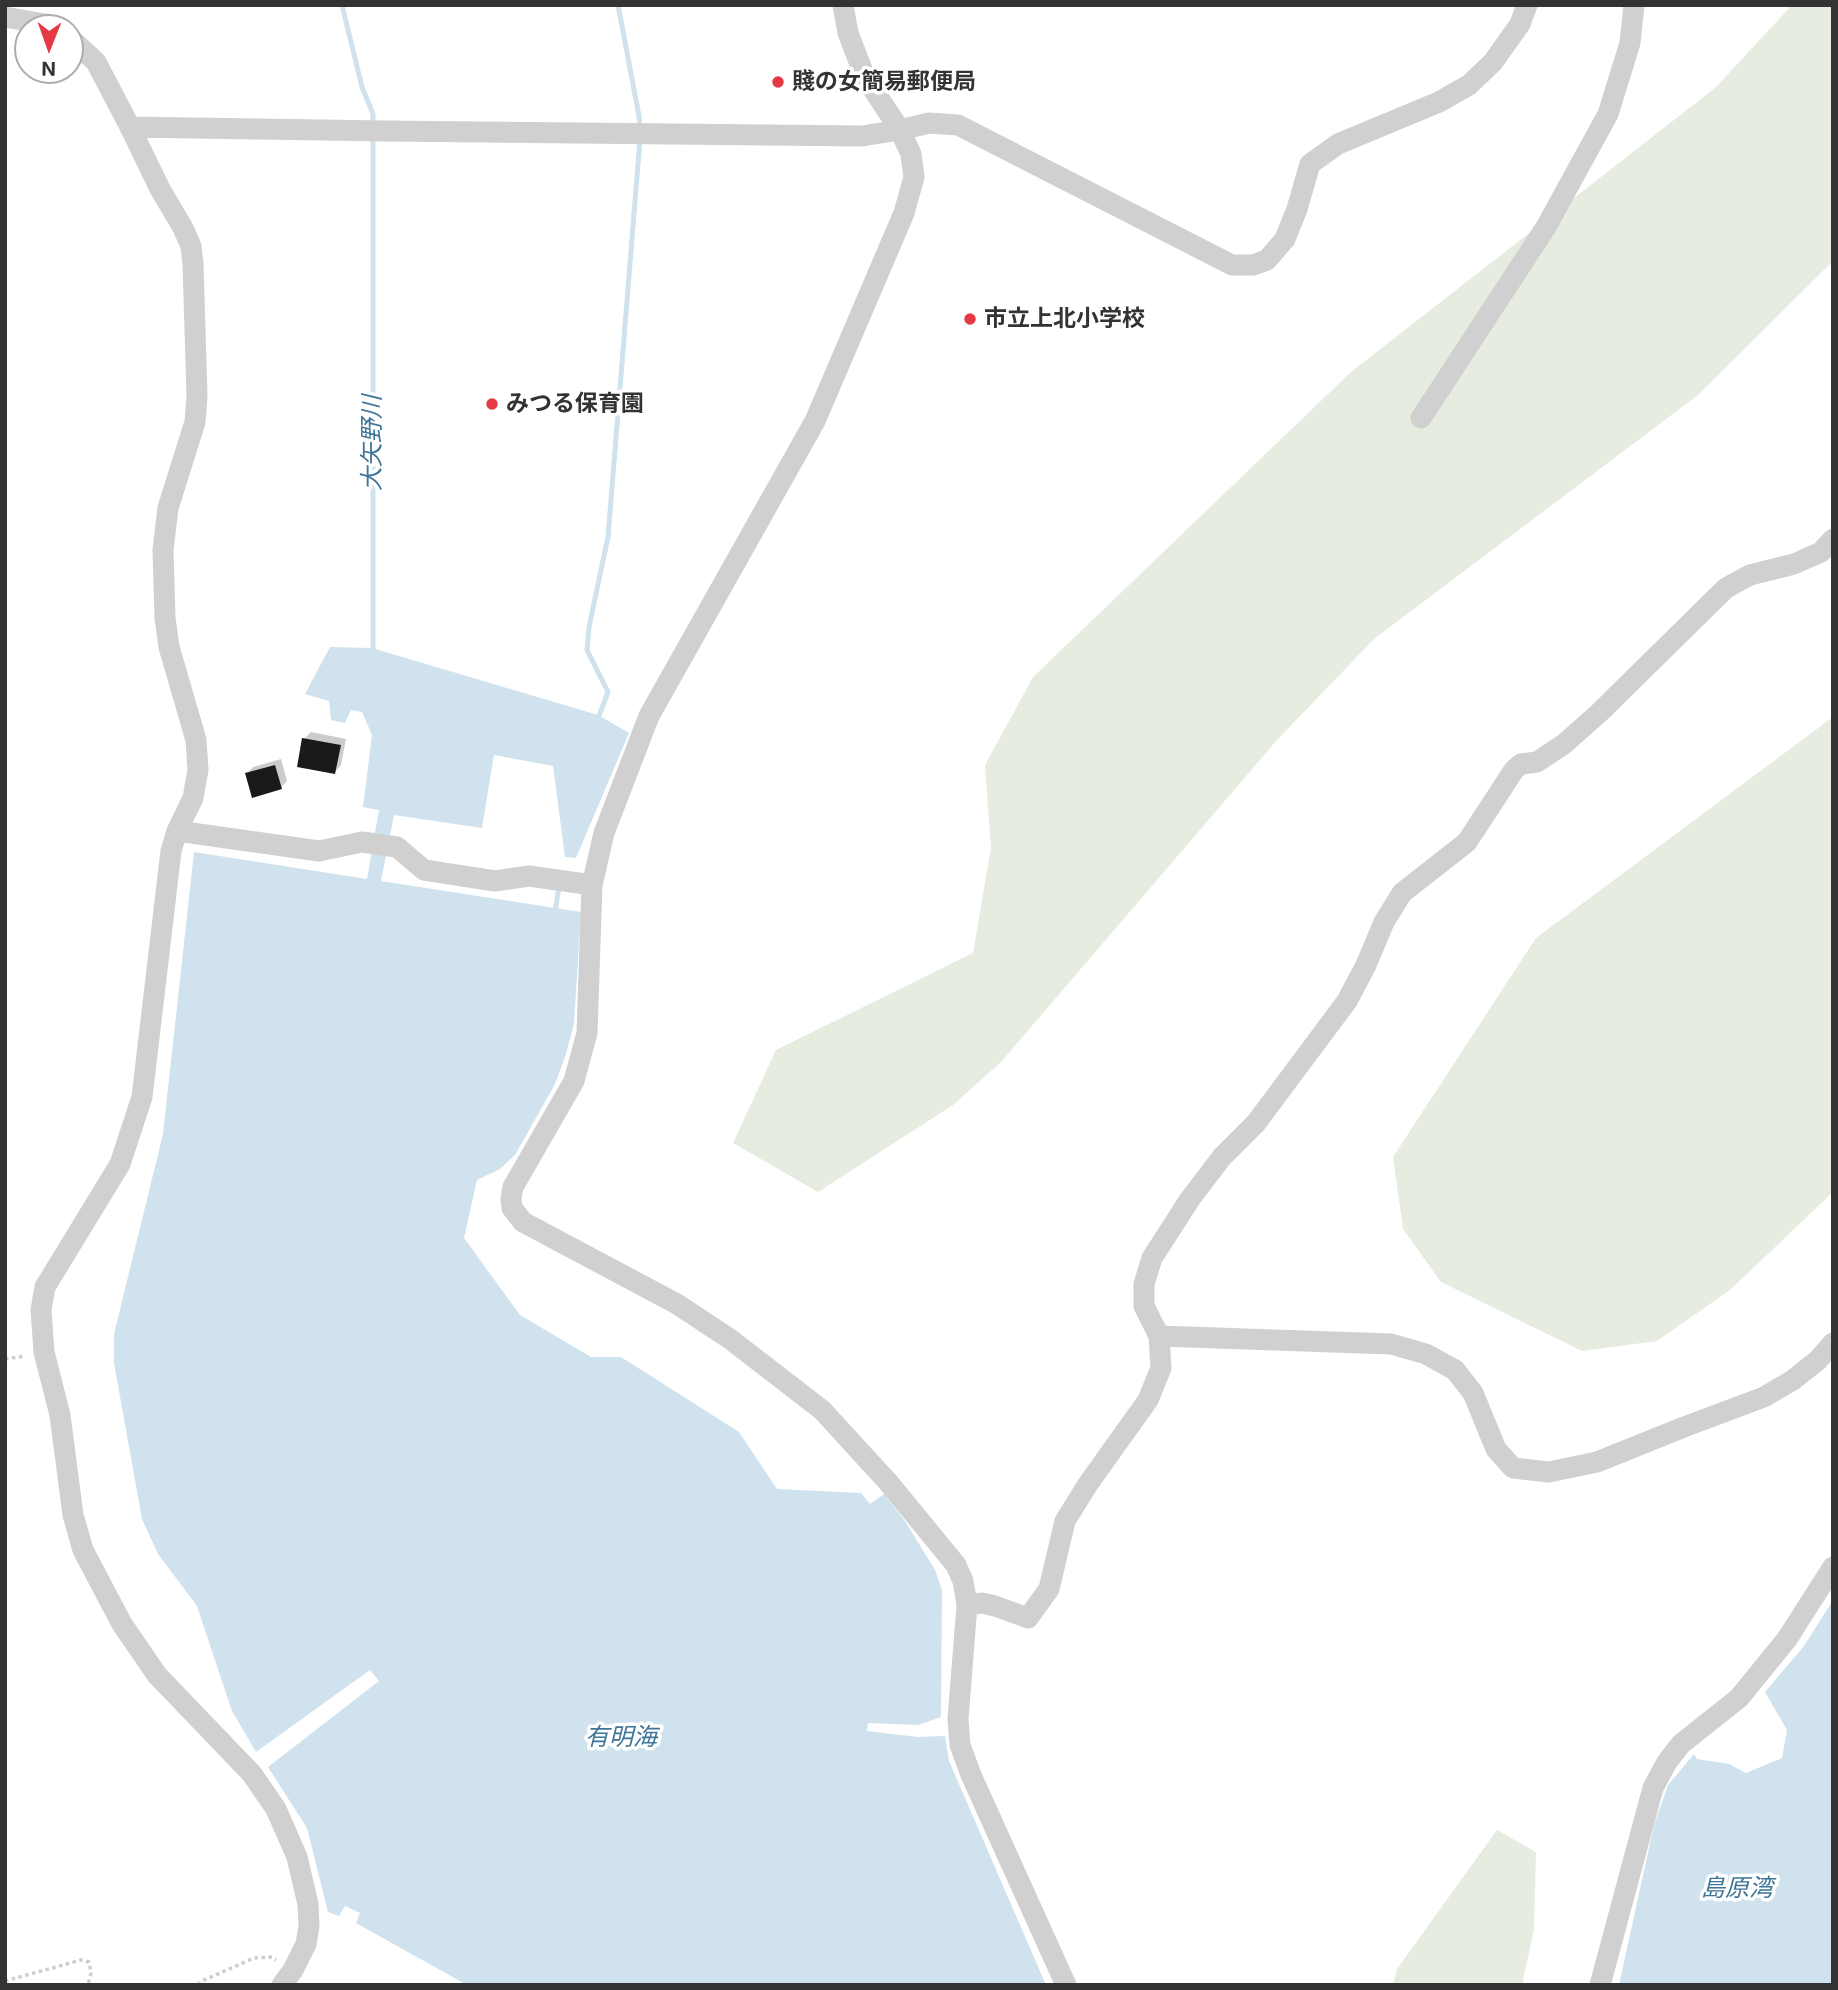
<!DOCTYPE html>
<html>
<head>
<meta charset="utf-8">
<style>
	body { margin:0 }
	#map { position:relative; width:1838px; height:1990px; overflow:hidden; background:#fff; font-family:Inter,sans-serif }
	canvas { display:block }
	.frame { position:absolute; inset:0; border:7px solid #333; pointer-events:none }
	.north { position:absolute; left:14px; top:14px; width:70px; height:70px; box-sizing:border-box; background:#fff; border:2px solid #adadad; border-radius:50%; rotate:181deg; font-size:19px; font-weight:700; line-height:28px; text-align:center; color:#333 }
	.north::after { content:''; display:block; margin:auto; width:24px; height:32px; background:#e63946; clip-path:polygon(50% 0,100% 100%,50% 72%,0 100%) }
</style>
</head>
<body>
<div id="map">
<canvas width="1838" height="1990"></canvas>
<div class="frame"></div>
<div class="north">N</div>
</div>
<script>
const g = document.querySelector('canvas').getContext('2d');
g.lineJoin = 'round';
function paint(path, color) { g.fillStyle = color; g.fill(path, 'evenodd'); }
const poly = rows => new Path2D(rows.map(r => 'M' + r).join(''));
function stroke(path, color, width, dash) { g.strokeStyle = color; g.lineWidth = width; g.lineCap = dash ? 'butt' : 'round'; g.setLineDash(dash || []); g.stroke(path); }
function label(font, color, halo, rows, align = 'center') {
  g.font = font + ' Inter,"Noto Sans JP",sans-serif'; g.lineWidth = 7; g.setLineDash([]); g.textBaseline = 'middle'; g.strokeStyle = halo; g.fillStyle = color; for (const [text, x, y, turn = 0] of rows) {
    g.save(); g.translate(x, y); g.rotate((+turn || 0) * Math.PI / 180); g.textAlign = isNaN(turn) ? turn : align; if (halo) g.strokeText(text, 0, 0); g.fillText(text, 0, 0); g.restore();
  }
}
paint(poly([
	[1792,5,1833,5,1833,261,1698,395,1374,639,1277,740,1001,1062,953,1105,818,1192,733,1143,776,1050,973,953,991,848,985,765,1033,677,1351,372,1715,88],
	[1833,717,1833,1192,1730,1290,1657,1341,1582,1351,1441,1282,1403,1229,1393,1157,1536,938],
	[1497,1830,1536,1852,1534,1929,1522,1985,1393,1985,1397,1969]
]), '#e6ecdf');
paint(poly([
	[330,647,372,648,598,715,629,733,576,858,565,857,553,766,494,755,482,828,394,815,381,881,581,912,574,1024,566,1054,555,1084,515,1155,500,1169,477,1180,464,1238,520,1315,591,1357,621,1357,739,1432,777,1489,861,1493,870,1504,884,1494,905,1521,935,1570,942,1590,941,1717,918,1725,868,1723,867,1731,918,1737,945,1736,949,1761,1046,1985,467,1985,356,1923,360,1913,345,1906,339,1916,328,1912,307,1828,268,1767,379,1681,370,1670,256,1752,232,1711,197,1606,158,1554,142,1519,114,1363,114,1334,163,1134,194,852,367,879,379,810,363,807,372,735,362,712,351,710,345,723,331,720,329,701,305,694],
	[1833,1600,1833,1985,1619,1985,1654,1825,1668,1785,1694,1754,1697,1759,1729,1764,1746,1773,1782,1758,1787,1730,1765,1692,1804,1646]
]), '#cfe2ee');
paint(poly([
	[311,732,346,739,341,765,335,772,304,739],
	[281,759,287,781,281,787,247,774,253,767]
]), '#0003');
stroke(poly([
	[342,5,362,87,373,114,373,127],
	[618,5,639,116,640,130],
	[373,652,373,137],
	[597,721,608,692,587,650,589,627,608,537,640,139],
	[555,912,559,887]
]), '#cfe2ee', 5);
paint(poly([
	[302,738,341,745,335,774,297,767],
	[275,765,282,789,252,798,245,773]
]), '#1a1a1a');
stroke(poly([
	[5,1359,25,1356],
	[5,1981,81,1960,89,1962,91,1973,88,1985],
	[198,1985,202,1981,254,1958,272,1957,276,1960]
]), '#cdcdcd', 3.5, [3.5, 3.5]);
stroke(poly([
	[843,5,848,33,865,77,900,130,911,154,914,177,904,213,815,421,649,716,604,833,592,885,587,1033,574,1081,513,1187,511,1199,512,1208,523,1222,677,1304,730,1339,822,1410,888,1482,956,1565,963,1581,967,1605,958,1719,960,1745,971,1775,1066,1985],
	[5,17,50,25,54,28],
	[70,38,96,62,130,127,160,189,183,228,191,246,193,264,197,396,195,422,168,508,163,550,165,618,169,647,196,740,198,770,193,798,177,831,171,851,142,1097,120,1164,45,1287,41,1310,44,1352,60,1415,73,1515,83,1550,122,1624,157,1675,252,1774,276,1809,297,1857,308,1904,309,1926,306,1944,293,1970,282,1985],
	[130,127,386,131,862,136,900,130,929,123,958,125,1232,265,1253,265,1267,260,1285,239,1297,209,1310,164,1338,144,1439,102,1469,85,1493,62,1520,24,1527,5],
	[1421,418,1546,227,1608,114,1630,43,1634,5],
	[177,831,319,851,362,842,397,847,424,870,495,881,529,876,592,885],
	[1159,1336,1391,1344,1426,1354,1455,1370,1473,1393,1496,1449,1513,1468,1549,1472,1597,1462,1684,1427,1764,1397,1793,1380,1818,1360,1833,1343],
	[967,1605,982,1603,995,1606,1028,1618,1049,1589,1065,1521,1088,1484,1148,1400,1161,1368,1159,1336,1144,1306,1144,1284,1152,1258,1190,1199,1222,1157,1256,1123,1347,1001,1366,965,1384,922,1402,893,1467,842,1514,770,1521,764,1537,762,1564,744,1599,713,1726,588,1750,575,1794,564,1821,552,1833,539],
	[1600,1985,1653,1788,1667,1762,1681,1744,1739,1698,1787,1639,1833,1567]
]), '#d0d0d0', 21);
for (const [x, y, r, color] of [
	[778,82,7,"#e63946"],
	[970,319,7,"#e63946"],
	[492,404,7,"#e63946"]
]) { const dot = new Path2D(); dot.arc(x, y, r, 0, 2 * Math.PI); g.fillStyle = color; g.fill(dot); stroke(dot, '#fff', 2.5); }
label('bold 23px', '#333', '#fff', [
	["賤の女簡易郵便局",792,82],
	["市立上北小学校",984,319],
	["みつる保育園",506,404]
], 'left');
label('italic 24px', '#3f7597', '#fff', [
	["大矢野川",373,443,-90],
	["有明海",621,1738],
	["島原湾",1737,1889]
]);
</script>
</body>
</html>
